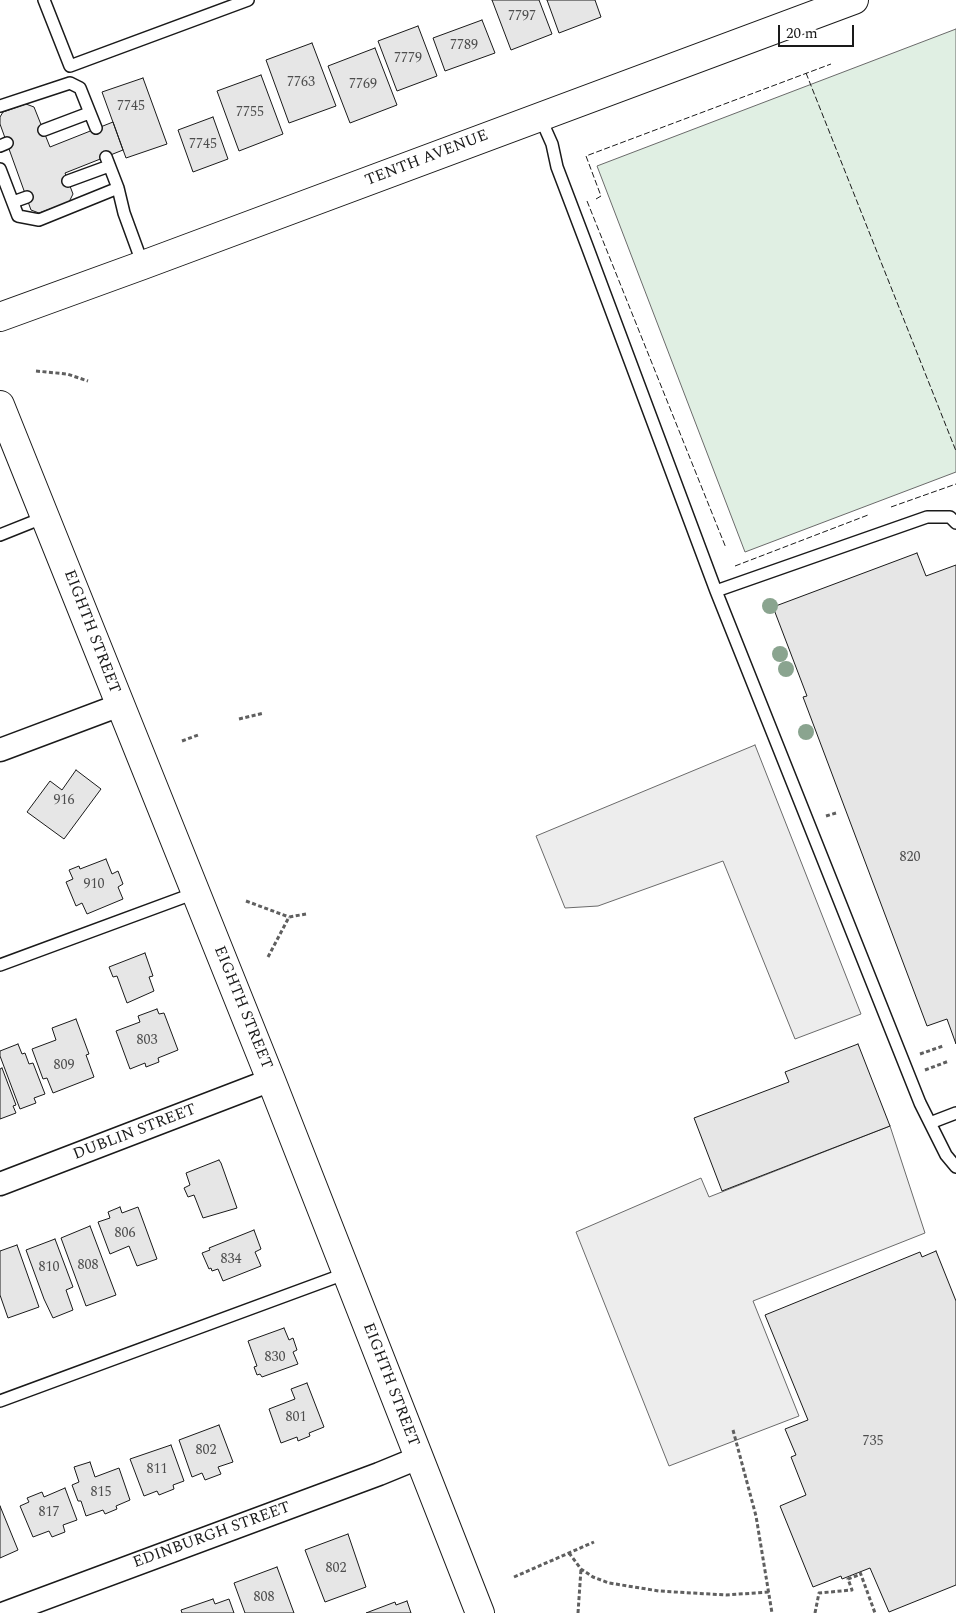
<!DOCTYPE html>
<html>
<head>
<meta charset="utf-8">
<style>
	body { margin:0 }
	#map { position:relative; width:956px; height:1613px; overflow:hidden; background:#fff; font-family:Spectral,serif }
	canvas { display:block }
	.scale { position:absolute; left:778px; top:25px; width:76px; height:22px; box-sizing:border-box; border:2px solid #1a1a1a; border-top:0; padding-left:6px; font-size:15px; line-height:18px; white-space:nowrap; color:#1a1a1a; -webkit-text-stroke:4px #fff; paint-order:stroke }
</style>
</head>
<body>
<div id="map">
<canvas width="956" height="1613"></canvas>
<div class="scale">20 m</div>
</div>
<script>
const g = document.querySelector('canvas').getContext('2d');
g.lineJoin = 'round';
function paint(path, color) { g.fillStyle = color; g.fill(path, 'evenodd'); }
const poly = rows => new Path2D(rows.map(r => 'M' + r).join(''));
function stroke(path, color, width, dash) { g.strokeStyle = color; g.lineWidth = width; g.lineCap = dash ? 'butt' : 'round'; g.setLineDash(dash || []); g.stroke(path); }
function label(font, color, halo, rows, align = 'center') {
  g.font = font + ' Spectral,serif'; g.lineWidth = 4; g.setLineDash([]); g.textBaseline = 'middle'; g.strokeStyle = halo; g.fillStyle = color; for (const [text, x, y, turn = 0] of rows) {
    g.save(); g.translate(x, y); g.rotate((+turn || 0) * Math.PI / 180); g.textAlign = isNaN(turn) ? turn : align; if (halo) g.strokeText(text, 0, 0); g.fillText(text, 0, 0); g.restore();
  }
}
const green = poly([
	[956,29,956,472,745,552,597,166,956,29]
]);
paint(green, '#e0efe3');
stroke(green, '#6a6a6a', 1);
const parking = poly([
	[755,745,861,1014,795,1039,723,861,598,906,565,908,536,836,755,745],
	[890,1126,925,1233,753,1301,799,1416,669,1466,576,1232,701,1178,709,1197,890,1126]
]);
paint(parking, '#ededed');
stroke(parking, '#6a6a6a', 1);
const building = poly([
	[492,0,539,0,552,34,511,50,492,0],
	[547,0,595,0,601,17,559,33,547,0],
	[482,20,495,53,445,71,433,38,482,20],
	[418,26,437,76,397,91,378,41,418,26],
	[312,43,336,106,289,123,266,60,312,43],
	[375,48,397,105,350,123,328,66,375,48],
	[261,75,283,134,239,151,217,91,261,75],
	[143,78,167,144,126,158,102,92,143,78],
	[26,104,34,107,50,147,113,122,123,150,65,173,73,194,69,202,39,213,31,210,0,124,0,117,3,112,26,104],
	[213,117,228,159,193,172,178,130,213,117],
	[917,553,926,576,956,565,956,1044,947,1019,927,1026,803,697,807,696,773,607,917,553],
	[76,770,101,789,64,839,27,812,50,781,62,790,76,770],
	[106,859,112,874,118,871,123,884,118,887,123,899,87,914,82,903,76,906,66,882,73,879,69,870,79,866,80,869,106,859],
	[145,953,153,976,149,977,154,991,127,1003,117,976,113,977,109,967,145,953],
	[157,1009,159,1014,164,1013,178,1050,158,1058,159,1062,146,1067,145,1063,130,1069,116,1031,140,1022,138,1016,157,1009],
	[76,1019,89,1054,86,1055,94,1077,53,1093,47,1078,43,1079,32,1049,56,1040,52,1028,76,1019],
	[18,1044,22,1054,25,1053,29,1064,33,1063,45,1094,34,1098,36,1103,20,1109,0,1056,0,1051,18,1044],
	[858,1044,890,1126,722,1191,694,1118,789,1082,785,1072,858,1044],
	[2,1068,16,1105,13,1106,16,1113,0,1119,0,1069,2,1068],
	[219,1160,221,1163,237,1208,203,1218,194,1195,188,1197,184,1188,190,1185,186,1173,219,1160],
	[120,1207,122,1213,138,1207,157,1259,137,1266,129,1246,110,1254,98,1222,110,1218,108,1212,120,1207],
	[90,1226,116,1295,86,1306,61,1238,90,1226],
	[254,1230,261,1249,255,1252,261,1266,223,1281,218,1269,212,1271,211,1268,209,1269,202,1253,210,1250,209,1248,254,1230],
	[55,1239,73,1287,66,1290,73,1310,53,1318,44,1299,26,1250,55,1239],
	[17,1245,39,1307,8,1318,0,1295,0,1251,17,1245],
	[936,1251,956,1301,956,1585,889,1612,870,1568,842,1579,841,1576,813,1587,780,1506,806,1495,791,1457,796,1455,785,1429,808,1420,765,1315,920,1252,922,1257,936,1251],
	[284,1328,289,1340,293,1338,297,1350,293,1352,298,1364,262,1377,260,1374,257,1375,254,1367,257,1366,248,1341,284,1328],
	[307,1383,324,1427,309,1433,310,1436,298,1441,297,1437,281,1443,269,1409,295,1399,291,1389,307,1383],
	[219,1425,233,1462,218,1467,221,1474,205,1480,202,1473,192,1477,179,1440,219,1425],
	[171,1445,184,1481,173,1485,174,1489,159,1495,157,1491,144,1496,130,1459,171,1445],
	[90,1462,95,1477,119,1468,130,1500,116,1506,117,1509,105,1514,103,1510,86,1516,81,1501,78,1501,72,1485,79,1482,74,1467,90,1462],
	[65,1488,77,1520,63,1525,65,1532,52,1537,49,1531,33,1537,20,1506,29,1502,27,1498,42,1492,44,1497,65,1488],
	[0,1506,18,1550,0,1558,0,1506],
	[348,1534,366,1587,325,1602,305,1550,348,1534],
	[277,1567,294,1613,245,1613,234,1583,277,1567],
	[213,1599,215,1604,229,1599,234,1613,182,1613,181,1610,213,1599],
	[407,1601,411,1613,366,1613,395,1602,396,1605,407,1601]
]);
paint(building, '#e6e6e6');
stroke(building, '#1a1a1a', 1);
const lane = poly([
	[44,0,70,66,248,0],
	[0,106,70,83,80,88,96,128],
	[540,117,552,144,557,167,587,246,716,591,920,1103,946,1155,956,1167],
	[44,130,89,113],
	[0,146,7,143],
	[106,157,118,188],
	[0,169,18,216,39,220,118,188,124,213,143,265],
	[68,181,109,166],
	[13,202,27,197],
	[0,535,45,517],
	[716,591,927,517,950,517,956,523],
	[0,965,195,893],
	[930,1123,956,1113],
	[0,1401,347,1273]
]);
const street = poly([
	[0,750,120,705],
	[0,1184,271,1080],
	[5,1613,379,1474,418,1458]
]);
const secondary = poly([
	[0,405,271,1080,480,1613]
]);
const primary = poly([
	[0,317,143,265,854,0]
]);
stroke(lane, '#1a1a1a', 14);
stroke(street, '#1a1a1a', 25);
stroke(secondary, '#1a1a1a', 30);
stroke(primary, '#1a1a1a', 30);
stroke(poly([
	[36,371,67,374,88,381],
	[239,719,264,713],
	[182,741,198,735],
	[826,816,836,813],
	[246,901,289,917],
	[268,957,289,917,306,914],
	[920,1054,943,1046],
	[925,1070,949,1061],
	[733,1430,756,1516,772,1613],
	[569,1553,581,1569,593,1577,609,1583,659,1591,726,1595,769,1592],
	[860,1572,875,1613],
	[514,1577,594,1542],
	[578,1613,581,1569],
	[815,1613,819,1593,852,1590,848,1579,861,1574]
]), '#5f5f5f', 3, [4, 2.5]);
stroke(lane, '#fff', 11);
stroke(street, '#fff', 22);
stroke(secondary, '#fff', 28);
stroke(primary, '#fff', 28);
stroke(poly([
	[806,73,956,451],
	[596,199,601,196,586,156,831,64],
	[587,201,726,548],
	[891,507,956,484],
	[735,566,868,515]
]), '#1a1a1a', 1, [6, 2.5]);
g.fillStyle = '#8aa48f';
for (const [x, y] of [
	[770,606],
	[780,654],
	[786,669],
	[806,732]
]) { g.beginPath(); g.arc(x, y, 8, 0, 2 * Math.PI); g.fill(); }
label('14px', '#4d4d4d', null, [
	["7797",522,17],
	["7789",464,46],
	["7779",408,59],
	["7763",301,83],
	["7769",363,85],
	["7745",131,107],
	["7755",250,113],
	["7745",203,145],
	["916",64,801],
	["820",910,858],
	["910",94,885],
	["803",147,1041],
	["809",64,1066],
	["806",125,1234],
	["834",231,1260],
	["808",88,1266],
	["810",49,1268],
	["830",275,1358],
	["801",296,1418],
	["735",873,1442],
	["802",206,1451],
	["811",157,1470],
	["815",101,1493],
	["817",49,1513],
	["802",336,1569],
	["808",264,1598]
]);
label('16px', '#1a1a1a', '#fff', [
	["TENTH AVENUE",427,159,-21],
	["EIGHTH STREET",91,632,69],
	["EIGHTH STREET",242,1008,68],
	["DUBLIN STREET",135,1133,-21],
	["EIGHTH STREET",390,1385,69],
	["EDINBURGH STREET",212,1536,-20]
]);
</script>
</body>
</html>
